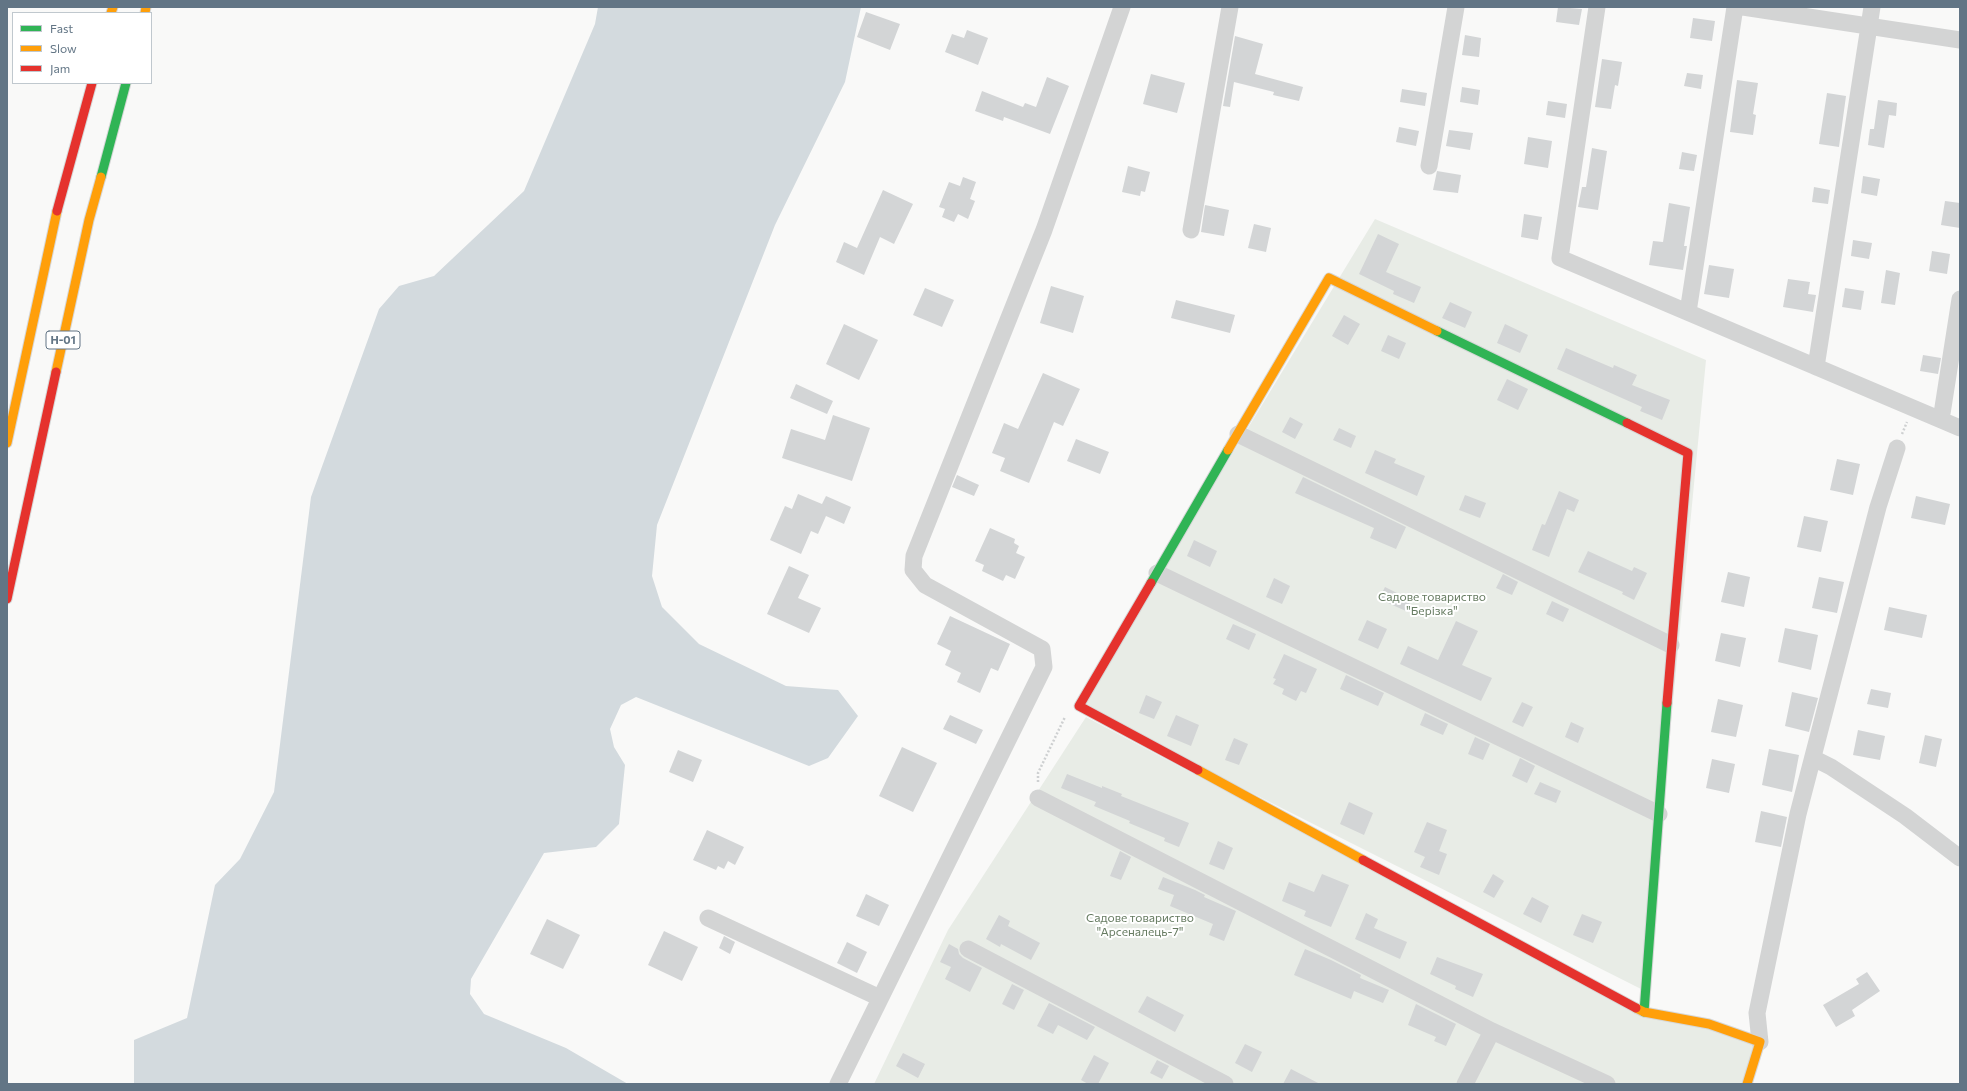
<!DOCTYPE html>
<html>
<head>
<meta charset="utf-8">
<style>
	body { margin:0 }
	#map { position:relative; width:1967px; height:1091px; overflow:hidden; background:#f9f9f8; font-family:Commissioner,sans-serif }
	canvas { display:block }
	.frame { position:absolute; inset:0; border:8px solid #627585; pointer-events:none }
	.legend { position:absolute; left:12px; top:12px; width:140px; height:72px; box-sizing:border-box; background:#fff; border:1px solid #c0c8ce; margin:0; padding:5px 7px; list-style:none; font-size:12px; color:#627585 }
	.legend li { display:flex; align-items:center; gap:8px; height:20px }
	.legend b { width:20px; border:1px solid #c0c8ce }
</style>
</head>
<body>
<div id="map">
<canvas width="1967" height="1091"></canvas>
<div class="frame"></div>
<ul class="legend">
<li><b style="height:5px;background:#30b455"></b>Fast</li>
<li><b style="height:5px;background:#ff9f0a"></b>Slow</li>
<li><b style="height:5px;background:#e5322d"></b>Jam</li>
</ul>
</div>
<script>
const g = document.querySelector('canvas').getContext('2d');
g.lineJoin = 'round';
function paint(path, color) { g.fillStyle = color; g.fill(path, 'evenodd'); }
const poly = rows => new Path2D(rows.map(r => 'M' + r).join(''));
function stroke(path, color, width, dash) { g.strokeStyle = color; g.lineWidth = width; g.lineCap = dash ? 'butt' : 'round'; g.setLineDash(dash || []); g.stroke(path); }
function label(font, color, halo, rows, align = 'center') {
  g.font = font + ' Commissioner,sans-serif'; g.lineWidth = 4; g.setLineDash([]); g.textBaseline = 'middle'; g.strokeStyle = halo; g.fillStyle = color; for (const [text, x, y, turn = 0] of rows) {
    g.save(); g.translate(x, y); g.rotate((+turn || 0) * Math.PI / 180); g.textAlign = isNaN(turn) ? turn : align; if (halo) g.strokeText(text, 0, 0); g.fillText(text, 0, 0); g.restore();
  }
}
paint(poly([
	[1375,219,1706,360,1645,991,1079,706],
	[1086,717,1644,1012,1760,1042,1747,1084,874,1084,948,930]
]), '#e8ece6');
paint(poly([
	[598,7,861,7,845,82,775,225,657,525,652,576,662,607,699,644,786,686,838,690,858,716,828,758,809,766,636,697,621,705,610,729,614,747,625,765,619,824,596,847,544,853,471,979,470,994,484,1014,566,1048,628,1084,134,1084,134,1040,187,1018,215,885,240,859,274,792,311,497,379,309,399,286,434,276,524,191,595,24]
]), '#d3dade');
paint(poly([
	[1558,7,1582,9,1579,25,1556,22],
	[866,12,900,24,890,50,857,37],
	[1693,18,1715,21,1712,41,1690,38],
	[967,30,988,38,978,65,945,52,952,34,964,38],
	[1465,35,1481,38,1479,57,1462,55],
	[1235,36,1263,44,1255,74,1303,87,1299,101,1273,95,1274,92,1234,82,1230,107,1223,106],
	[1602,59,1622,62,1618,86,1615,85,1611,109,1595,107],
	[1687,73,1703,75,1701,89,1684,86],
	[1151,74,1185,83,1177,113,1143,104],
	[1047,77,1069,86,1050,134,1004,117,1003,121,975,111,982,91,1023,107,1025,103,1036,107],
	[1737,80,1758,83,1753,114,1756,115,1753,135,1730,132],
	[1462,87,1480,90,1478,105,1460,102],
	[1402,89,1427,93,1425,106,1400,102],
	[1827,93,1846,96,1839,147,1819,144],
	[1878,100,1897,103,1896,116,1889,115,1884,148,1868,145,1870,129,1874,129],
	[1548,101,1567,104,1565,118,1546,115],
	[1399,127,1419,131,1416,146,1396,142],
	[1449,130,1473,133,1470,150,1446,146],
	[1528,137,1552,141,1548,168,1524,164],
	[1592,148,1607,151,1598,210,1578,207,1582,187,1586,187],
	[1682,152,1697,155,1694,171,1679,169],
	[1128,166,1150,172,1145,192,1141,191,1140,196,1122,192],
	[1437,171,1461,175,1458,193,1433,190],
	[1863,176,1880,179,1877,196,1861,193],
	[963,177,976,182,970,199,975,201,968,219,958,214,954,222,942,217,945,209,939,207,949,182,960,186],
	[1814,187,1830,190,1828,204,1812,202],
	[883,190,913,204,894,244,880,237,864,275,836,262,844,242,857,248],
	[1945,201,1960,203,1960,228,1941,225],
	[1669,203,1690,207,1684,246,1687,246,1683,270,1649,265,1653,241,1663,242],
	[1205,205,1229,210,1224,236,1201,232],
	[1524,214,1542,217,1538,240,1521,237],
	[1254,224,1271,228,1266,252,1248,248],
	[1378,234,1399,244,1386,272,1421,287,1414,303,1393,294,1394,291,1359,274],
	[1853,240,1872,243,1869,259,1851,256],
	[1932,251,1950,254,1947,274,1929,271],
	[1709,265,1734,269,1729,298,1704,294],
	[1886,270,1900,273,1895,305,1881,303],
	[1788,279,1810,282,1808,294,1816,295,1813,312,1783,307],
	[1051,286,1084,296,1073,333,1040,323],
	[925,288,954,300,942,327,913,315],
	[1845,288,1864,291,1861,310,1842,307],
	[1176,300,1235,315,1230,333,1171,318],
	[1450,302,1472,312,1465,328,1442,318],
	[1344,315,1360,324,1348,345,1332,336],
	[844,324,878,340,859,380,826,364],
	[1505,324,1528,335,1520,353,1497,343],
	[1388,335,1406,343,1399,359,1381,351],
	[1566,348,1613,368,1614,365,1637,375,1632,385,1670,400,1662,420,1640,411,1642,407,1557,369],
	[1923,355,1941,358,1938,374,1920,371],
	[1043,373,1080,389,1063,426,1054,422,1029,483,1000,471,1005,458,992,453,1004,423,1018,429],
	[1507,379,1528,389,1518,410,1497,400],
	[796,384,833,401,827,414,790,398],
	[833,415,870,428,852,481,782,458,791,429,825,440],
	[1290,417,1303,424,1295,439,1282,432],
	[1339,428,1356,436,1351,448,1333,440],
	[1076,439,1109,452,1100,474,1067,461],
	[1375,450,1396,459,1394,463,1425,476,1417,496,1365,473],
	[1837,459,1860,464,1853,495,1830,490],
	[957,475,979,485,974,496,952,487],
	[1303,477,1406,527,1396,549,1370,538,1374,528,1295,493],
	[1559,491,1579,500,1574,512,1567,509,1549,557,1532,550,1542,524,1545,525],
	[798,494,822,504,826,496,851,507,844,524,826,516,818,534,811,531,801,554,770,540,785,506,792,509],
	[1465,495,1486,503,1480,518,1459,510],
	[1916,496,1950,504,1945,525,1911,518],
	[1804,516,1828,521,1821,552,1797,547],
	[990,528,1015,539,1014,543,1019,546,1016,553,1025,557,1015,579,1006,575,1003,581,982,571,984,565,975,561],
	[1194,540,1217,551,1210,567,1187,556],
	[1588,551,1632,571,1634,567,1647,573,1634,600,1622,594,1623,592,1578,572],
	[789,566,809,575,798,598,821,608,809,633,767,614],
	[1728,572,1750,577,1744,607,1721,602],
	[1503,574,1518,582,1512,595,1496,588],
	[1819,577,1844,582,1837,613,1812,608],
	[1274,578,1290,586,1282,604,1266,597],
	[1385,587,1411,600,1406,611,1379,599],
	[1552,601,1569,609,1563,622,1546,614],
	[1889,607,1927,615,1922,638,1884,630],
	[950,616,1010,644,998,671,991,668,980,693,957,682,961,673,945,665,951,651,937,644],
	[1367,620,1387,629,1378,649,1358,640],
	[1456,621,1478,631,1462,665,1492,678,1481,701,1400,664,1408,646,1438,660],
	[1233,624,1256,634,1249,650,1226,639],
	[1785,628,1818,635,1811,670,1778,662],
	[1721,633,1746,638,1740,667,1715,661],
	[1284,654,1317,669,1306,693,1301,691,1296,701,1282,694,1284,689,1273,684,1276,679,1273,678],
	[1346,675,1384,693,1378,706,1340,689],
	[1871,689,1891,693,1888,708,1867,704],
	[1792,692,1818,698,1809,732,1785,726],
	[1146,695,1162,702,1154,719,1139,713],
	[1718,699,1743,705,1736,737,1711,732],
	[1522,702,1533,707,1523,727,1512,722],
	[1425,713,1448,724,1443,735,1420,725],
	[950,715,983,730,976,744,943,729],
	[1176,715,1199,725,1191,746,1167,736],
	[1571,722,1584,728,1578,743,1565,737],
	[1858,730,1885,736,1880,760,1853,755],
	[1925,735,1942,739,1936,767,1919,763],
	[1475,737,1490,744,1483,760,1468,754],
	[1234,738,1248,744,1239,765,1225,760],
	[902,747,937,763,913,812,879,796],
	[1769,749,1799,755,1792,792,1762,785],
	[678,750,702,760,693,782,669,772],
	[1520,758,1535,766,1527,783,1512,776],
	[1712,759,1735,764,1729,793,1706,788],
	[1067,774,1102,788,1102,786,1122,794,1121,796,1189,823,1179,847,1164,841,1165,838,1129,823,1130,821,1094,806,1096,802,1061,788],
	[1540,782,1561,791,1556,803,1534,794],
	[1349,802,1373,813,1364,835,1340,824],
	[1761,811,1787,817,1781,847,1755,842],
	[1427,822,1447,830,1439,851,1447,854,1439,875,1420,867,1425,857,1414,852],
	[707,830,744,847,735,865,728,861,724,869,718,866,716,870,693,860],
	[1218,841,1233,848,1224,870,1209,864],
	[1120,851,1131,857,1121,880,1110,876],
	[1322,874,1349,885,1331,927,1304,916,1306,911,1282,901,1289,882,1314,892],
	[1493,874,1504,881,1494,898,1483,892],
	[1163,877,1195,890,1205,895,1204,897,1236,911,1224,941,1209,935,1213,924,1170,906,1174,895,1158,889],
	[866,894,889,905,879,926,856,916],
	[1532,897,1549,906,1541,923,1523,914],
	[1366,913,1378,919,1374,928,1407,942,1400,959,1355,939],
	[1582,914,1602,922,1593,943,1573,935],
	[999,915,1010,921,1008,926,1040,943,1031,960,1001,944,1000,947,986,939],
	[547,919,580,935,563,969,530,954],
	[664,931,698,947,682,981,648,965],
	[724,936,735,942,730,954,719,948],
	[847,942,867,952,857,973,837,963],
	[949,944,958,949,959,954,963,958,982,968,970,992,945,979,951,967,940,962],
	[1305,949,1331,960,1361,975,1360,978,1389,990,1383,1003,1354,991,1351,999,1294,975],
	[1437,957,1483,974,1473,997,1455,989,1456,986,1430,974],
	[1867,972,1880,991,1852,1010,1855,1016,1836,1027,1823,1005,1859,984,1856,979],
	[1012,984,1024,990,1014,1010,1002,1004],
	[1147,996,1184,1015,1175,1032,1138,1012],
	[1049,1003,1095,1027,1087,1040,1058,1025,1053,1034,1037,1026],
	[1416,1004,1456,1024,1446,1046,1434,1041,1436,1037,1408,1025],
	[1245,1044,1262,1052,1252,1072,1235,1063],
	[903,1053,925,1064,918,1078,896,1066],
	[1094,1055,1109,1063,1098,1084,1088,1084,1081,1080],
	[1157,1060,1169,1066,1162,1079,1150,1073],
	[1291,1069,1320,1084,1283,1084]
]), '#d3d5d6');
const fast = poly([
	[101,177,126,83],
	[1437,331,1627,423],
	[1151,583,1228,450],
	[1644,1012,1667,703]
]);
const slow = poly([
	[111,13,113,7],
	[145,13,146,7],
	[56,372,89,220,101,177],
	[7,443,57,211],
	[1228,450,1329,278,1437,331],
	[1198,770,1363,860],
	[1636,1008,1644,1012,1709,1024,1760,1042,1747,1084]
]);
const jam = poly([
	[57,211,92,83],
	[1627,423,1688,453,1667,703],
	[1151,583,1079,706,1198,770],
	[7,599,56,372],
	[1363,860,1636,1008]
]);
stroke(fast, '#d6d7d7', 11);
stroke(slow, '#d6d7d7', 11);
stroke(jam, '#d6d7d7', 11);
stroke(poly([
	[1902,434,1907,422],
	[1038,782,1038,773,1065,717]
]), '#ced0d1', 2.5, [2, 2]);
stroke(poly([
	[1597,7,1560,258,1960,428],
	[1743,7,1960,40],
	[1429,166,1456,7],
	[1191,230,1230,7],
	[1688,312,1735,7],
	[1816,367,1872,7],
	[1941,420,1960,299],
	[1238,434,1671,645],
	[1157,573,1659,814],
	[1813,758,1831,767,1905,816,1960,858],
	[1038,798,1492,1031,1607,1084],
	[708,918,880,998],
	[968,949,1225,1084],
	[1760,1042,1757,1013,1798,814,1878,507,1897,448],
	[838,1084,1044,667,1042,649,925,585,913,570,914,556,1044,230,1122,7],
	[1465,1084,1492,1031]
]), '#d3d4d4', 17);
stroke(fast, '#30b455', 9);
stroke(slow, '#ff9f0a', 9);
stroke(jam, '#e5322d', 9);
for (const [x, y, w] of [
	[63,340,34]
]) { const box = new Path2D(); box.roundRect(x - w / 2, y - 9, w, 18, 3); g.fillStyle = '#fff'; g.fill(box); stroke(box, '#627585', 1); }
label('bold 11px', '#627585', null, [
	["Н-01",63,340]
]);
label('12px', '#667b61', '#fff', [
	["Садове товариство",1432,597],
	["\"Берізка\"",1432,611],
	["Садове товариство",1140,918],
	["\"Арсеналець-7\"",1140,932]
]);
</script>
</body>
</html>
